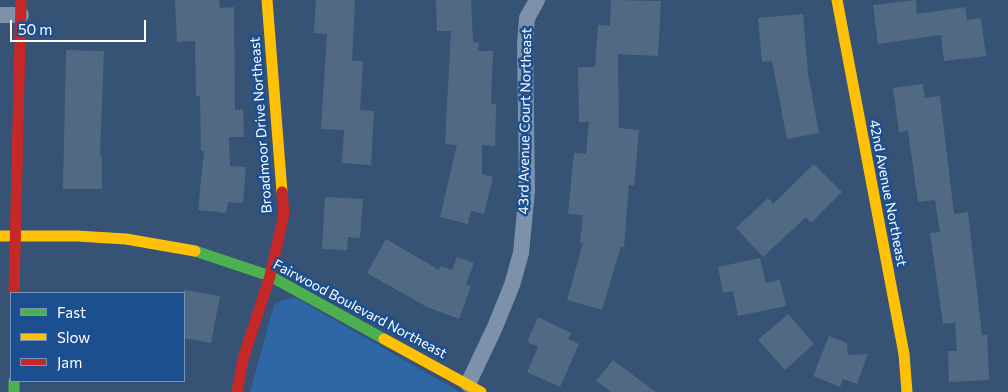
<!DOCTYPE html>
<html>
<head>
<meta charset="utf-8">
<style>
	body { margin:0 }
	#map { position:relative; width:1008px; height:392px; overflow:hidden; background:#365274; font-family:Commissioner,sans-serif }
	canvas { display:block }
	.legend { position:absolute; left:10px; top:292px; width:175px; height:90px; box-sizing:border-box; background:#1b4f8f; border:1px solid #7695bc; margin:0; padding:6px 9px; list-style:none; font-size:15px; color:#fff }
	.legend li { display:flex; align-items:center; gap:10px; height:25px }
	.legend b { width:25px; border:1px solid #7695bc }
	.scale { position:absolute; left:10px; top:20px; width:136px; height:22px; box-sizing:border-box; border:2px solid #fff; border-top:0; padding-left:6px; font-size:15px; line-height:18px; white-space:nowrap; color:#fff; -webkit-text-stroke:4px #1b4f8f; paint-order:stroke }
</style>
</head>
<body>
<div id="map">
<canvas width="1008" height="392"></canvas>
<ul class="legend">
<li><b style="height:6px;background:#4caf50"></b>Fast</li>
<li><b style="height:6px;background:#ffc107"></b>Slow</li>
<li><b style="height:6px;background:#c62828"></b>Jam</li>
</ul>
<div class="scale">50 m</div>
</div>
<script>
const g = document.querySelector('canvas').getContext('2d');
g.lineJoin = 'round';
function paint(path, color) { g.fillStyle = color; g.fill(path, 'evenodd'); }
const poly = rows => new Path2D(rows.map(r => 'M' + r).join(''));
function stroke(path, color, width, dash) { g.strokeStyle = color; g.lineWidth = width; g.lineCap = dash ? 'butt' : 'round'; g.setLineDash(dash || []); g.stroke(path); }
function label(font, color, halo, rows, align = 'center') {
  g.font = font + ' Commissioner,sans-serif'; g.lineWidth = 5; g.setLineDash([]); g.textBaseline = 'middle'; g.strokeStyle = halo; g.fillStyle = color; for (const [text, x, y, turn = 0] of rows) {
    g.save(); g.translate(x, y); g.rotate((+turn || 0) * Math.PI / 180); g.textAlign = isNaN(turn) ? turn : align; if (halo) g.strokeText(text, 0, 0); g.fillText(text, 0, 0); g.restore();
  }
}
paint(poly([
	[296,298,460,392,250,392,274,305,284,299]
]), '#2f66a5');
paint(poly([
	[175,0,219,0,220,8,234,7,235,110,243,110,244,137,229,137,230,166,246,167,243,203,228,202,226,213,198,210,204,151,201,151,200,96,196,96,195,41,177,42],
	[316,0,355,0,352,61,363,61,360,110,374,111,371,165,342,163,344,130,321,129,327,34,314,33],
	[436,0,471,0,473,42,479,43,478,51,493,51,491,104,496,104,495,146,482,145,482,174,493,177,484,214,471,211,468,224,440,217,457,145,445,144,451,31,437,31],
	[611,0,661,1,658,56,618,54,619,128,639,130,634,186,629,185,624,247,621,246,602,310,567,300,583,243,580,243,583,215,568,214,574,153,586,154,589,122,579,122,578,67,595,67,598,25,610,26],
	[916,0,917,14,965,7,967,20,981,18,986,56,944,61,941,35,878,44,873,5],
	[803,14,808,73,819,133,787,139,772,61,762,62,758,18],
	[66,50,104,51,100,155,102,155,102,189,63,189],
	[923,84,925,98,940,96,954,214,968,212,982,335,987,334,989,380,949,382,948,351,957,351,955,323,943,324,930,233,940,232,935,200,918,202,908,131,899,132,893,88],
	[814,164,842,192,811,223,806,217,763,257,736,228,768,198,773,204],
	[325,197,363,199,360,238,348,237,347,250,322,249],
	[386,239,439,270,440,266,452,270,457,257,474,263,466,284,471,286,459,319,427,307,367,273],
	[760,258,766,283,780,280,786,306,738,316,733,291,723,293,718,267],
	[184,290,220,296,211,343,184,338],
	[788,314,814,344,785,370,758,340],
	[538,317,571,333,568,339,579,344,560,387,527,372,538,347,527,342],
	[829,336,847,343,848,355,868,354,857,384,843,379,840,387,813,376],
	[613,360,656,392,611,392,596,381]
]), '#526984');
stroke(poly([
	[0,15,21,15],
	[468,384,495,327,512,285,521,253,527,191,525,44,527,18,537,0]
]), '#7d92a8', 16);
stroke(poly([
	[195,251,270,276,384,339],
	[14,381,14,392]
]), '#4caf50', 11);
stroke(poly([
	[267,0,282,192],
	[837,0,904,354,907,392],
	[0,236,77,236,126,239,195,251],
	[384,339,481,392]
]), '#ffc107', 11);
stroke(poly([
	[14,293,21,0],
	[237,392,243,359,270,276,284,214,282,192]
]), '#c62828', 11);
label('14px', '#fff', '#1b4f8f', [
	["43rd Avenue Court Northeast",525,121,-89],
	["Broadmoor Drive Northeast",261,125,-94],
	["42nd Avenue Northeast",888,193,79],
	["Fairwood Boulevard Northeast",360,309,28]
]);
</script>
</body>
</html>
